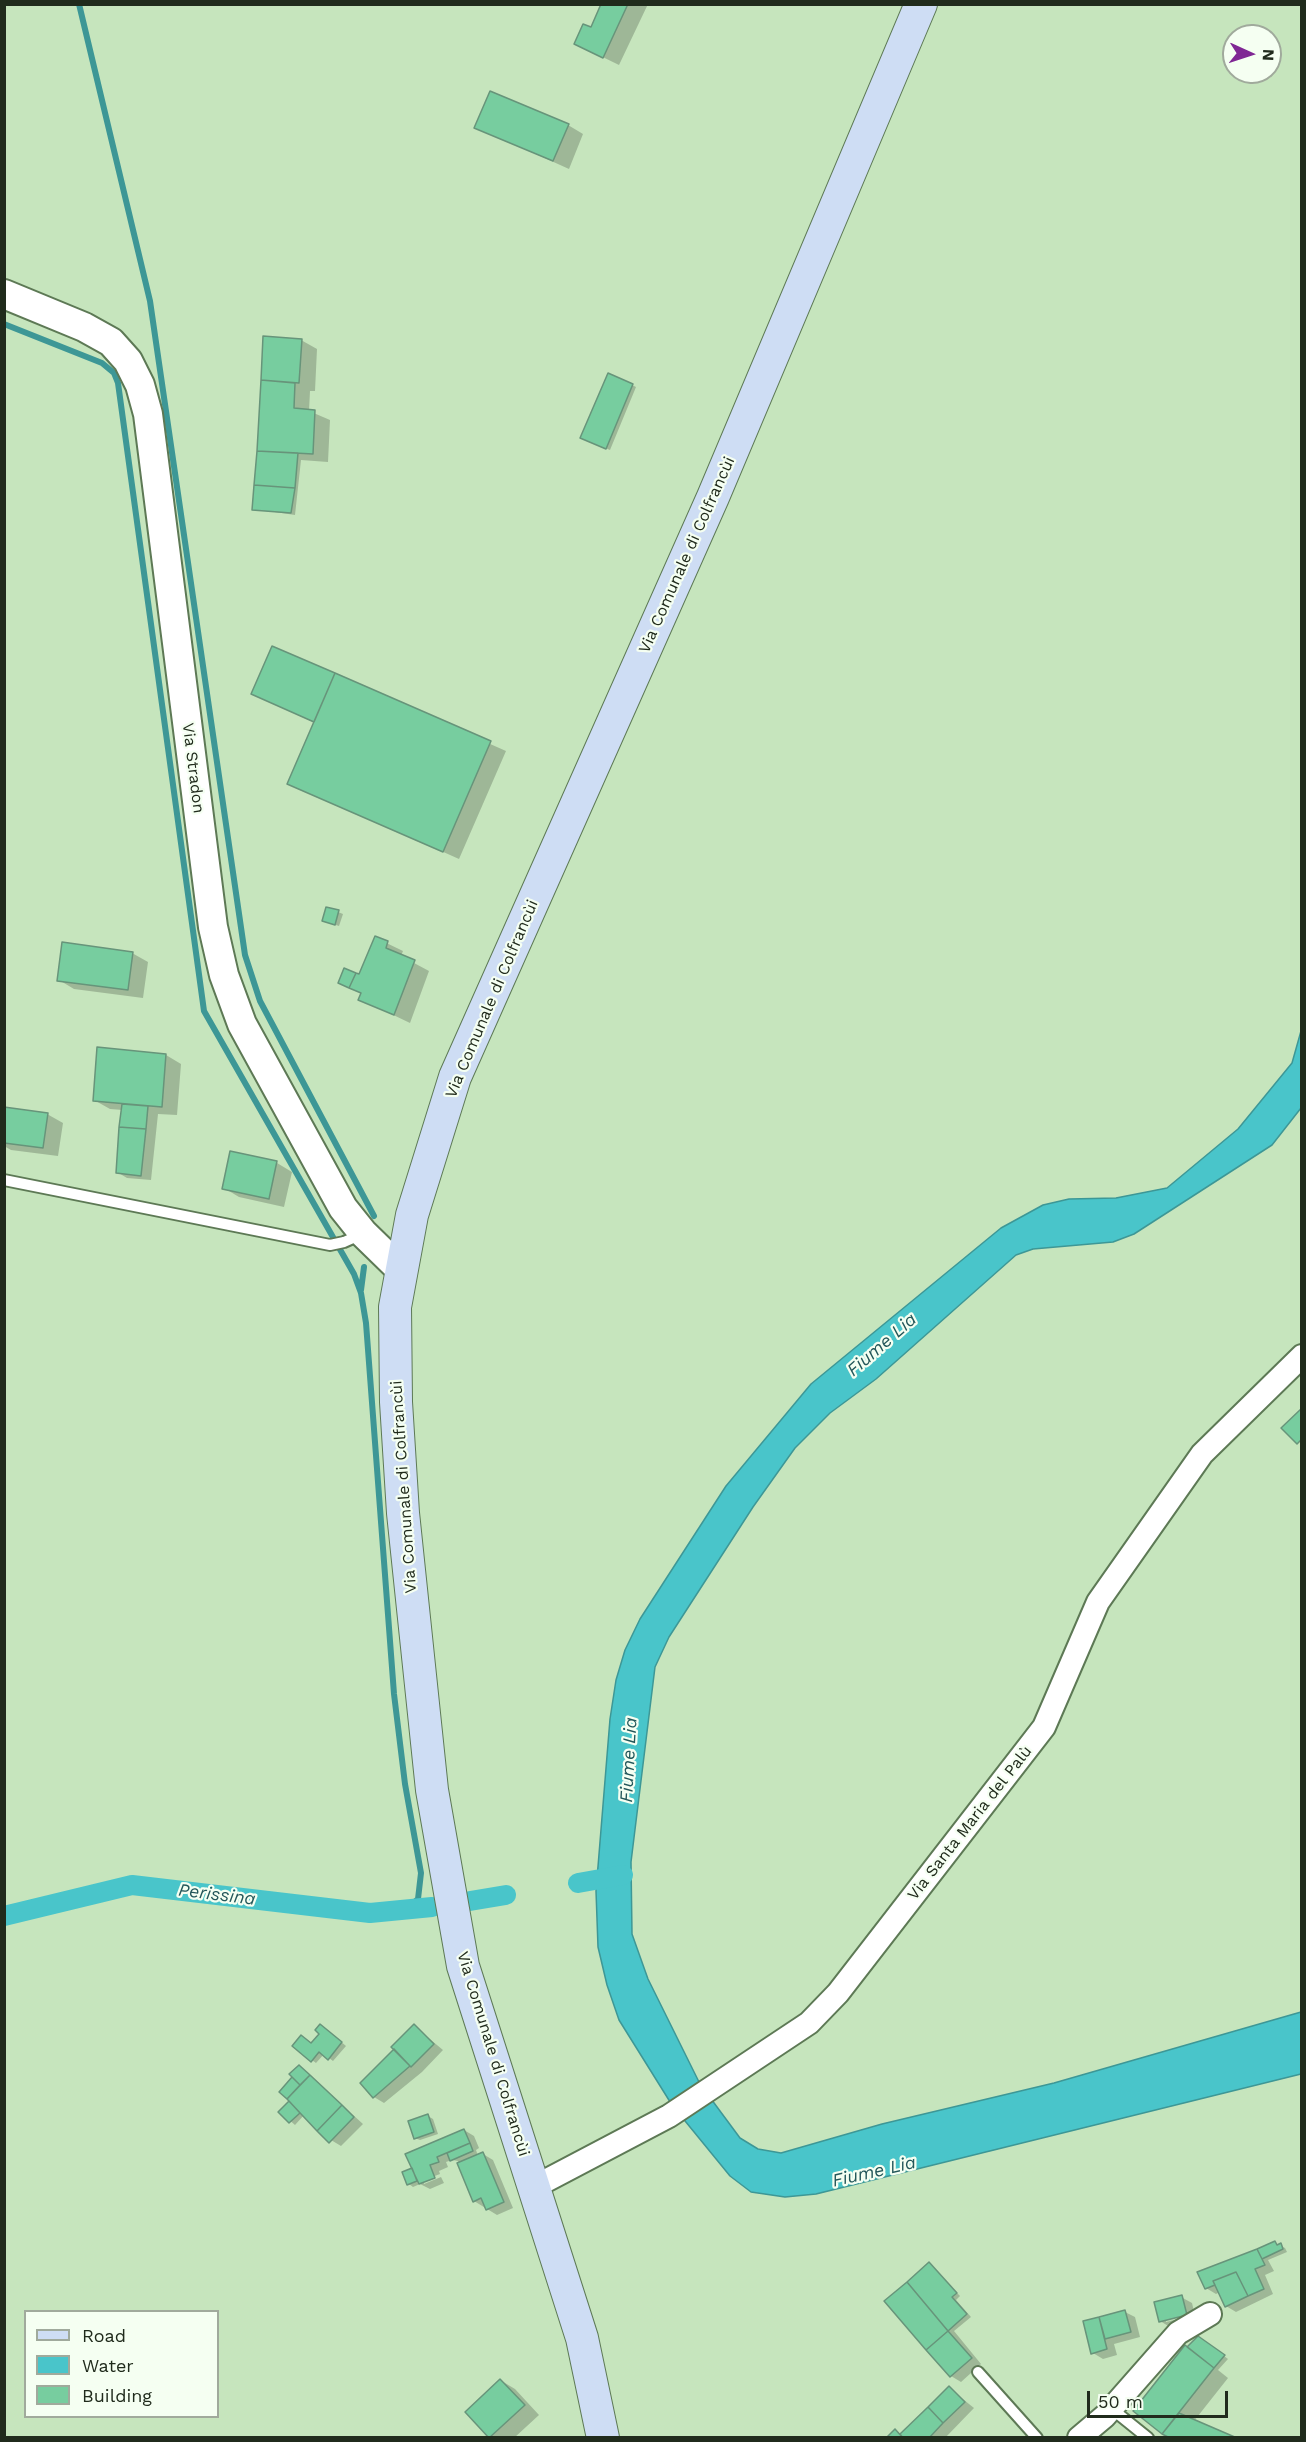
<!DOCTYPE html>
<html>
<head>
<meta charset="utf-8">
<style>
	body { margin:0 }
	#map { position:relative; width:1306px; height:2442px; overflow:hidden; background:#c6e5bd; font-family:"Work Sans",sans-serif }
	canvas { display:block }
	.frame { position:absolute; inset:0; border:6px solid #202b1c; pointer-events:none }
	.legend { position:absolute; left:24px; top:2310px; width:195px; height:108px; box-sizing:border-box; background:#f5fff2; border:2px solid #a0aa9c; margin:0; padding:8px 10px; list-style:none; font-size:18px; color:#202b1c }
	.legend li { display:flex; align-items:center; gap:12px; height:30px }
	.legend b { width:30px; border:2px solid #a0aa9c }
	.north { position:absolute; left:1222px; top:24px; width:60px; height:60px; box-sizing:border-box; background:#f5fff2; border:2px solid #a0aa9c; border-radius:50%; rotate:93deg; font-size:16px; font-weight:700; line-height:24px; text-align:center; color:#202b1c }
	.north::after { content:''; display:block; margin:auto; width:21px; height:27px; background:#7f2794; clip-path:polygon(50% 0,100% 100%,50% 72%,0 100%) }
	.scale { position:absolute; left:1087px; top:2391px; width:141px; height:27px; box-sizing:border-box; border:3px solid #202b1c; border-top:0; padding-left:8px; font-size:18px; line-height:21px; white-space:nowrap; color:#202b1c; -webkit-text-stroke:4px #f5fff2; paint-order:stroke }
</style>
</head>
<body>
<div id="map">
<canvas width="1306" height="2442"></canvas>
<div class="frame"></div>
<ul class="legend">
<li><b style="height:8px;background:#ceddf4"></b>Road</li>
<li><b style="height:16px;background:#49c5ca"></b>Water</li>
<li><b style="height:16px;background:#77cd9f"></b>Building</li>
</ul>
<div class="north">N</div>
<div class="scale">50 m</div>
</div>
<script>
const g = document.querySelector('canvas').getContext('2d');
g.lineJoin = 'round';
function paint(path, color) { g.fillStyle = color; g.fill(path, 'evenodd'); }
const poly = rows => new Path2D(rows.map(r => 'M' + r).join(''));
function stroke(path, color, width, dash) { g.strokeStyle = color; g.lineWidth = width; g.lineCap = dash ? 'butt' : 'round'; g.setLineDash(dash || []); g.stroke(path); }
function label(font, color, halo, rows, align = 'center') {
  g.font = font + ' "Work Sans",sans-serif'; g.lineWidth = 4.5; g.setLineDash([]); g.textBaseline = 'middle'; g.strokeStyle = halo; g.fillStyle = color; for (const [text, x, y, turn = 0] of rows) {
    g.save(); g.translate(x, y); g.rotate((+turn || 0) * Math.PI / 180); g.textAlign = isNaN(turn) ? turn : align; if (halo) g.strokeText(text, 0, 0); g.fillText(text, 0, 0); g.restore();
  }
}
const water = poly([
	[1301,1031,1301,1108,1272,1145,1134,1234,1113,1242,1033,1249,1016,1255,876,1379,830,1413,795,1448,753,1507,669,1637,655,1667,631,1862,632,1934,648,1979,700,2084,740,2138,758,2149,781,2153,882,2124,1054,2083,1301,2012,1301,2074,816,2194,785,2197,751,2192,730,2176,672,2105,619,2020,607,1985,598,1947,596,1891,610,1719,616,1680,625,1650,640,1619,726,1486,811,1384,1001,1228,1043,1205,1069,1199,1116,1198,1167,1188,1238,1129,1292,1063,1301,1031]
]);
paint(water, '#49c5ca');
stroke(water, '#3d9796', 1.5);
paint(poly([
	[603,4,648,4,619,65,576,44,591,29],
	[568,125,583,134,569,169,476,127],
	[265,338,301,340,317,349,315,391,310,391,309,411,330,420,328,462,301,460,295,515,254,509],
	[632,385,636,387,610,450,586,440],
	[273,648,506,751,459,859,289,783,315,723,253,694],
	[338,912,343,914,339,926,324,921],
	[376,938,403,951,401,956,429,971,410,1023,360,999,362,994,355,990],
	[132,953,148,962,143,998,74,989,59,980],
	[99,1049,166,1055,181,1064,177,1115,158,1114,151,1180,127,1178,117,1172,123,1110,110,1109,94,1100],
	[4,1108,47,1114,63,1123,58,1156,11,1150,4,1146],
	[277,1163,292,1172,284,1207,239,1197,224,1188],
	[414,2026,443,2050,422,2072,384,2103,374,2097,362,2083,396,2049],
	[325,2028,346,2046,333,2061,324,2054,316,2063,312,2060,312,2045],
	[300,2067,363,2124,341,2146,331,2140,305,2114,295,2125,280,2112,296,2106,281,2091],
	[428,2116,433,2119,438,2134,420,2140,415,2138],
	[464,2130,474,2136,479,2148,476,2150,478,2156,483,2154,493,2160,513,2208,497,2215,474,2201,458,2161,452,2160,446,2162,448,2167,439,2171,440,2174,424,2180,424,2184,441,2177,444,2183,430,2189,420,2184,413,2187,409,2184,413,2169],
	[1275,2243,1285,2248,1287,2252,1268,2260,1274,2271,1265,2275,1273,2294,1236,2312,1226,2306,1220,2292,1216,2294,1206,2288],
	[929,2264,960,2296,956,2300,971,2317,954,2331,981,2364,961,2382,951,2376],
	[1181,2297,1192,2303,1196,2320,1170,2327,1160,2321],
	[1194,2312,1194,2315,1166,2322,1166,2319],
	[1125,2312,1135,2317,1140,2337,1114,2344,1117,2355,1103,2359,1093,2353,1085,2322],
	[1203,2340,1228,2359,1218,2370,1228,2378,1194,2421,1171,2438,1162,2433,1188,2349],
	[500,2380,515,2389,539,2415,514,2438,490,2437],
	[949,2388,974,2408,945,2438,888,2438,895,2431,902,2435]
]), '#0003');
stroke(poly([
	[79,4,150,301,245,955,260,1001,374,1216],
	[4,324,102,363,114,373,118,383,204,1011,354,1274,361,1293,366,1323,394,1694,405,1784,421,1873,418,1899,404,1911],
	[361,1290,364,1267]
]), '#3d9796', 6);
stroke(poly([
	[578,1883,623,1875],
	[470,1901,506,1895],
	[4,1916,132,1885,370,1913,432,1907]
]), '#49c5ca', 20);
const building = poly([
	[601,4,628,4,603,58,574,44,583,24,591,27,601,4],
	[490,91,569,124,553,161,474,128,490,91],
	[263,336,302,339,299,383,261,380,263,336],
	[608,373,633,384,606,449,580,438,608,373],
	[261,380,295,383,294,408,315,410,313,454,257,451,261,380],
	[257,451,298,453,295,488,254,485,257,451],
	[254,485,295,488,291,513,252,510,254,485],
	[272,646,335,673,314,722,251,694,272,646],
	[335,673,491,741,443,852,287,784,335,673],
	[326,907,339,910,335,925,322,921,326,907],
	[375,936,388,941,386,948,415,960,394,1015,358,1000,361,993,349,988,356,973,359,974,375,936],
	[62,942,133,952,128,990,57,981,62,942],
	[344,968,356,973,349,988,338,983,344,968],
	[97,1047,166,1054,162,1107,93,1101,97,1047],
	[122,1104,148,1106,146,1129,119,1127,122,1104],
	[4,1107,48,1113,43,1148,4,1143,4,1107],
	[119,1127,146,1129,141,1176,116,1173,119,1127],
	[230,1151,277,1161,269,1199,222,1189,230,1151],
	[1302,1408,1302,1439,1297,1444,1281,1428,1302,1408],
	[320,2024,342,2042,328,2060,319,2052,311,2062,292,2046,301,2035,311,2043,319,2034,315,2030,320,2024],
	[414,2024,434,2044,411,2067,391,2047,414,2024],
	[394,2049,410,2066,373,2098,360,2083,394,2049],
	[299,2065,310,2075,300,2085,289,2074,299,2065],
	[310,2075,342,2105,317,2131,287,2099,310,2075],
	[292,2077,300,2085,287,2099,279,2092,292,2077],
	[289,2101,300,2113,289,2123,278,2112,289,2101],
	[342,2105,354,2117,329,2143,317,2131,342,2105],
	[428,2114,434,2132,414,2139,408,2121,428,2114],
	[464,2129,470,2143,437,2157,439,2162,430,2165,435,2178,419,2184,405,2154,464,2129],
	[470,2143,473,2151,450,2161,447,2153,470,2143],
	[483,2152,504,2202,486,2210,481,2198,473,2202,457,2163,483,2152],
	[412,2168,417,2181,407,2185,402,2172,412,2168],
	[1275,2241,1277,2245,1281,2243,1283,2249,1262,2259,1257,2249,1275,2241],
	[1257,2249,1265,2265,1255,2269,1264,2289,1248,2296,1236,2272,1213,2281,1215,2285,1205,2289,1197,2272,1257,2249],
	[929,2262,957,2293,952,2297,967,2314,948,2331,907,2282,929,2262],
	[1236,2272,1248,2296,1225,2307,1213,2281,1236,2272],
	[907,2282,948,2331,926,2350,884,2301,907,2282],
	[1182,2295,1187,2315,1159,2322,1154,2302,1182,2295],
	[1125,2310,1131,2332,1105,2339,1099,2317,1125,2310],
	[1099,2317,1107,2349,1091,2354,1083,2321,1099,2317],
	[948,2331,972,2358,950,2377,926,2350,948,2331],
	[1198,2336,1225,2355,1214,2368,1187,2347,1198,2336],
	[1185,2345,1214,2368,1162,2434,1133,2411,1185,2345],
	[500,2379,525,2405,489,2438,465,2412,500,2379],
	[949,2386,965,2402,943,2423,928,2407,949,2386],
	[928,2407,943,2423,929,2438,903,2438,900,2434,928,2407],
	[1179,2413,1237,2438,1170,2438,1162,2434,1179,2413],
	[895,2429,903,2438,886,2438,895,2429]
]);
paint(building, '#77cd9f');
stroke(building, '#67947a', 1.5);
const service = poly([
	[4,1180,330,1245,344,1242,362,1234],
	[978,2372,1037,2438],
	[1112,2409,1148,2438]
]);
const minor = poly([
	[534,2187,669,2116,809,2023,838,1993,1044,1727,1098,1602,1202,1454,1302,1356],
	[1079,2438,1105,2416,1178,2333,1210,2314]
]);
const tertiary = poly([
	[4,294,84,327,111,342,128,361,140,385,148,414,213,927,224,975,242,1024,343,1208,363,1233,401,1270]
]);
const secondary = poly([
	[603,2438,582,2338,463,1966,432,1790,403,1513,396,1402,395,1307,412,1215,455,1077,713,497,921,4]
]);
stroke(service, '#5d7955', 14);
stroke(minor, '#5d7955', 26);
stroke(tertiary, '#5d7955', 32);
stroke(secondary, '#5d7955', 34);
stroke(service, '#fff', 10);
stroke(minor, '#fff', 22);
stroke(tertiary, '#fff', 28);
stroke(secondary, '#ceddf4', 32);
label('16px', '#202b1c', '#f5fff2', [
	["Via Comunale di Colfrancùi",687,555,-66],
	["Via Stradon",193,768,83],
	["Via Comunale di Colfrancùi",492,999,-67],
	["Via Comunale di Colfrancùi",404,1487,-94],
	["Via Santa Maria del Palù",970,1823,-52],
	["Via Comunale di Colfrancùi",493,2054,73]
]);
label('italic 18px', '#23575a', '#f5fff2', [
	["Fiume Lia",882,1345,-41],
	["Fiume Lia",629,1760,-87],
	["Perissina",217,1895,7],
	["Fiume Lia",874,2172,-13]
]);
</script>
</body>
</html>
